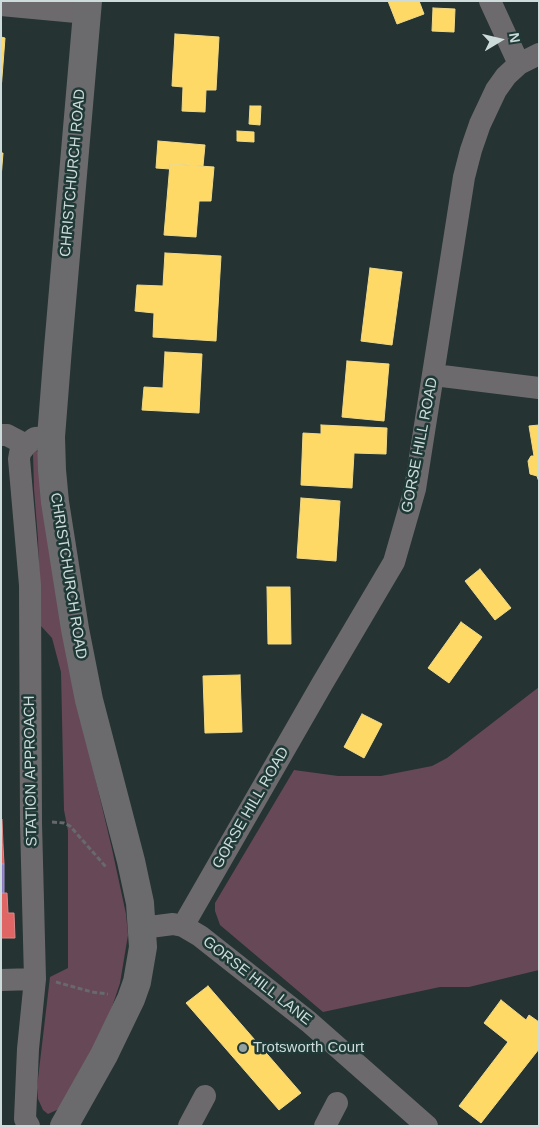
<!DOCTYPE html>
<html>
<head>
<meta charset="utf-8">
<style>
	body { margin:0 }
	#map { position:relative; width:540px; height:1127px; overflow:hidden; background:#253332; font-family:Arial,sans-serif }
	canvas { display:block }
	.frame { position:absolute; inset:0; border:2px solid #cddcdb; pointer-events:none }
	.north { position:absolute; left:475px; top:15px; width:50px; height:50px; -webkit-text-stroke:4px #1f3937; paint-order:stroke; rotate:81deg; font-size:14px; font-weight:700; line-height:20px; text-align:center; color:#cddcdb }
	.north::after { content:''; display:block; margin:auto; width:18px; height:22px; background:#cddcdb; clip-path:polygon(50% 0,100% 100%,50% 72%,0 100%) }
</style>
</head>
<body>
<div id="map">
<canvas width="540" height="1127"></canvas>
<div class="frame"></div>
<div class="north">N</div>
</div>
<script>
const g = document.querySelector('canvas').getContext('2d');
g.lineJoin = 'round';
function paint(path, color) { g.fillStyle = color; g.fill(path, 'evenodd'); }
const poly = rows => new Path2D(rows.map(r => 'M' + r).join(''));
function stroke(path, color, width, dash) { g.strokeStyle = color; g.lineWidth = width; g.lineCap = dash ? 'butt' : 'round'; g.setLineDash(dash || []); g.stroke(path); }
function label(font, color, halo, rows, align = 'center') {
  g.font = font + ' Arial,sans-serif'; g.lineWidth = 5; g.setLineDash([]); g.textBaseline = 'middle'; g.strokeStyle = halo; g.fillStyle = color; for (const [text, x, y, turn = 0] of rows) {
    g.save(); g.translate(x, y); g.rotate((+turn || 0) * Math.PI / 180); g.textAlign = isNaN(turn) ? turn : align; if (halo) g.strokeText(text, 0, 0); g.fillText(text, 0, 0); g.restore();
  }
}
paint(poly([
	[36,451,39,452,86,739,112,849,126,914,128,935,120,983,108,1019,90,1056,59,1109,48,1114,43,1110,38,1099,37,1087,50,977,68,968,68,831,64,810,61,672,52,638,41,626,38,539,34,489,33,453],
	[539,687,539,970,469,987,440,987,323,1012,220,925,215,911,215,903,294,770,338,776,381,776,432,766,447,758]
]), '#674857');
const homes = poly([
	[388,1,419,1,424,14,397,24,388,1],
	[433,8,455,9,454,32,432,31,433,8],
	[175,34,219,37,216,90,206,90,205,112,182,111,183,87,172,86,175,34],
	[1,37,5,38,1,90,1,37],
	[250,106,261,106,260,125,249,124,250,106],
	[237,131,254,132,254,142,237,141,237,131],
	[158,141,205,145,203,166,170,164,170,169,156,168,158,141],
	[1,153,3,153,1,178,1,153],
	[170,164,214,167,211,201,199,201,196,237,164,235,170,164],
	[165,253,221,256,216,341,153,337,154,313,135,311,137,285,163,286,165,253],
	[370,268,402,272,392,345,361,341,370,268],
	[165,352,202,354,199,413,142,410,144,387,163,388,165,352],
	[347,361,389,364,384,421,342,417,347,361],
	[321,425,387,428,386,454,354,453,352,488,301,485,303,433,321,434,321,425],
	[539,425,539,482,537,476,530,474,528,461,531,456,534,456,529,426,539,425],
	[301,498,340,501,336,561,297,558,301,498],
	[480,569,511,608,495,620,465,581,480,569],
	[267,587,290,587,291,644,268,644,267,587],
	[461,622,482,637,449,683,428,668,461,622],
	[240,675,242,732,205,733,203,676,240,675],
	[362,714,382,724,364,758,344,747,362,714],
	[208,986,301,1093,279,1110,186,1003,208,986],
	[501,1000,526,1020,529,1015,539,1022,539,1049,481,1123,459,1106,508,1042,484,1023,501,1000]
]);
paint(homes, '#ffd966');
stroke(homes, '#f0da89', 1);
const shops = poly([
	[1,819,2,819,3,845,1,845,1,819],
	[1,845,3,845,4,864,1,864,1,845],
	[1,893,7,893,8,913,14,913,15,938,1,938,1,893]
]);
paint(shops, '#e06666');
stroke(shops, '#da8989', 1);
const offices = poly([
	[1,864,4,864,4,893,1,893,1,864]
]);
paint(offices, '#8e7cc3');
stroke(offices, '#a199ca', 1);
stroke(poly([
	[52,822,64,823,70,826,106,867],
	[56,982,92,992,108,994]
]), '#67696a', 3, [5, 2.5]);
stroke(poly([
	[490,1,519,64],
	[1,5,87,13],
	[434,375,539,388],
	[1,435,7,435,26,445],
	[183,926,322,684,394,562,415,489,464,177,471,150,480,124,496,90,506,76,519,64,539,54],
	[142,928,173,924,183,926,200,936,309,1022,427,1126],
	[1,980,35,979],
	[29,1126,25,1119,28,1049,35,979,31,823,30,585,19,459,20,453,26,445,35,438,51,437],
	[189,1126,205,1096],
	[325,1126,337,1103]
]), '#6d6a6d', 22);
stroke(poly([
	[64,1126,104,1055,131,999,137,982,143,947,140,903,131,861,89,700,75,629,55,502,52,470,51,437,58,348,88,1]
]), '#6b6a6d', 28);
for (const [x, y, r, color] of [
	[243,1048,5,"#92a1a0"]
]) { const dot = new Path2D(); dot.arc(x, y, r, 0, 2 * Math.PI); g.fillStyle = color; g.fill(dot); stroke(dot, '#1f3937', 2); }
label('15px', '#cddcdb', '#1f3937', [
	["CHRISTCHURCH ROAD",73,173,-85],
	["GORSE HILL ROAD",420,445,-79],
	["CHRISTCHURCH ROAD",68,576,81],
	["STATION APPROACH",31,771,-91],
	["GORSE HILL ROAD",251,808,-60],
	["GORSE HILL LANE",257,981,38]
]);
label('15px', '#cddcdb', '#1f3937', [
	["Trotsworth Court",253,1048]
], 'left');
</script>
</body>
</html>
